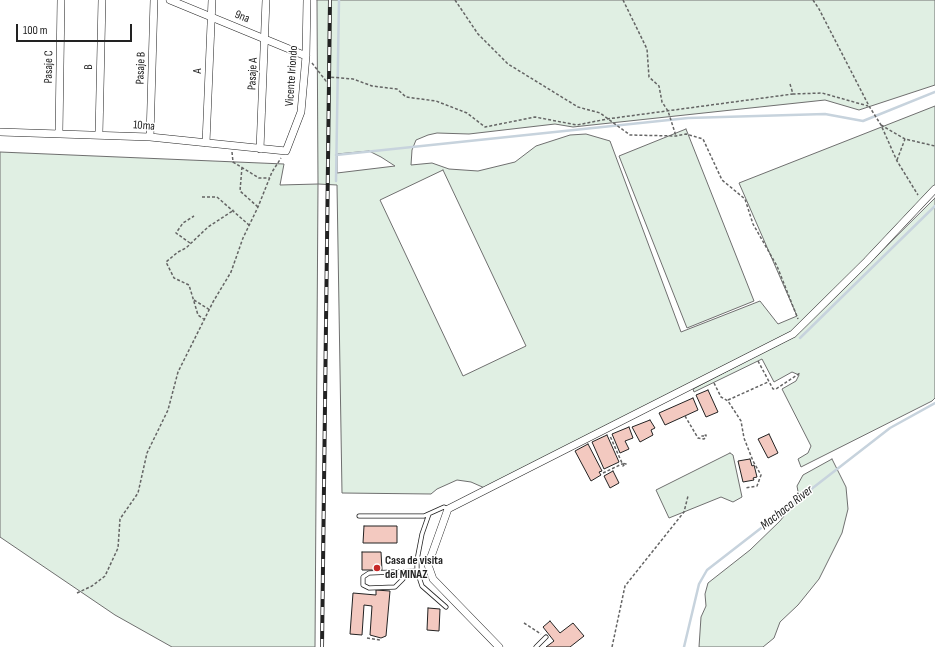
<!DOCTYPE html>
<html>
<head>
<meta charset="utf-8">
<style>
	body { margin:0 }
	#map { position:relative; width:935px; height:647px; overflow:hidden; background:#fff; font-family:"Sofia Sans Condensed",sans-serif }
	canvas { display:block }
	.scale { position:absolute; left:16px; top:24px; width:116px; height:18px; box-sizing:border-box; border:2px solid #222; border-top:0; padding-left:5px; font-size:12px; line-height:14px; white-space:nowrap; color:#222; -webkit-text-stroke:3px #fff; paint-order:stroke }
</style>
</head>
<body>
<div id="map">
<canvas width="935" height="647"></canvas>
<div class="scale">100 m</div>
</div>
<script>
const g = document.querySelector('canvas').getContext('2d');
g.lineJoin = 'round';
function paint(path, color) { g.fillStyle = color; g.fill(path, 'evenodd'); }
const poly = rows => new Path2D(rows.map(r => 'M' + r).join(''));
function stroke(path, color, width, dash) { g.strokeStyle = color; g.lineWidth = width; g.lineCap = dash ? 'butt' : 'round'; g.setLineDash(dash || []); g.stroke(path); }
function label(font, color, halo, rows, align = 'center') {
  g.font = font + ' "Sofia Sans Condensed",sans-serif'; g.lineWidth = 3; g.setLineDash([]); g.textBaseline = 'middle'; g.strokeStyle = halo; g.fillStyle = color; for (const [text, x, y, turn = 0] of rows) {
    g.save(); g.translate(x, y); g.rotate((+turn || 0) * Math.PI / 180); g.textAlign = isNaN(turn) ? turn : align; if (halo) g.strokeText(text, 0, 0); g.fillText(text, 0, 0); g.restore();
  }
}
const green = poly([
	[317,0,935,0,935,85,859,110,825,100,573,127,555,124,469,134,437,133,428,135,416,140,412,150,411,165,432,163,449,169,478,171,515,162,536,146,570,135,586,134,610,141,681,332,760,301,778,324,797,316,739,183,935,106,935,191,793,334,487,489,471,482,457,480,437,489,431,494,342,493,337,185,318,184,315,647,172,647,115,615,0,537,0,152,284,164,280,185,318,184,317,0],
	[369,151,381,157,395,166,337,173,337,154,369,151],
	[443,170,526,346,463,376,380,200,443,170],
	[686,129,754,301,687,328,619,156,686,129],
	[935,198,935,398,932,401,801,467,798,459,808,453,811,446,782,389,796,381,799,375,792,372,774,382,762,359,694,392,693,389,798,334,935,198],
	[730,453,733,455,742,497,733,502,721,497,669,518,656,490,730,453],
	[832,459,846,487,848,509,842,533,819,579,798,605,780,622,774,638,763,647,699,647,701,617,706,606,705,594,708,583,750,550,780,521,799,497,797,486,803,475,832,459]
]);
paint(green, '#e0efe3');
stroke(green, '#6f6f6f', 1);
stroke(poly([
	[336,155,688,118,825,114,863,121,935,92],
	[336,181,339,0],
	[800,338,935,206],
	[684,647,699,584,707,570,890,428,935,403]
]), '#c7d3dd', 2.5);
const building = poly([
	[708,390,718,412,706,417,696,395,708,390],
	[693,398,698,410,665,425,659,413,693,398],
	[650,420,655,428,651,430,653,435,640,442,632,427,650,420],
	[629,427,633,438,625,441,629,449,620,453,612,434,629,427],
	[769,434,778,453,768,458,758,439,769,434],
	[607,435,619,462,604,469,592,442,607,435],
	[588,444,602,471,599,472,601,475,591,481,575,451,588,444],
	[750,459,752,466,754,465,757,477,753,478,754,480,743,482,738,461,750,459],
	[613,471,619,483,610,488,604,476,613,471],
	[364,526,397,526,397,543,363,543,364,526],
	[362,552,381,552,382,570,362,570,362,552],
	[376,590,390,591,386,636,381,638,370,635,372,606,364,605,362,635,350,634,353,593,376,595,376,590],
	[428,608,440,609,439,631,427,630,428,608],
	[550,621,560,633,573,623,584,636,570,647,546,647,554,641,543,627,550,621]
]);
paint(building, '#f3c9c0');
stroke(building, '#222', 1);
const lane = poly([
	[429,514,422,534,417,560,417,571,422,586,446,607],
	[359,516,424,516,444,507,448,509],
	[404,573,403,579,395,587,369,588,363,585,363,577,369,573,417,571],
	[536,647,546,637]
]);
const street = poly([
	[170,0,306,56],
	[0,132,150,137,286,151,301,112,306,56,307,0],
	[59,133,61,0],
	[99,134,102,0],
	[150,137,154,0],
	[206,143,212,0],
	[260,149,266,0],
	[499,647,433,579,428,565,448,509,793,334,867,261,935,189]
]);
stroke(lane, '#222', 5);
stroke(street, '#222', 8);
stroke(poly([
	[455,0,478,34,508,64,578,107,600,113,630,135,676,136,686,134,703,139,722,180,745,199,753,224,777,266,798,319],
	[623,0,647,49,649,77,659,86,662,102,668,111,676,136],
	[813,0,819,9,869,106,881,125,897,161,918,195],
	[312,63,326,81,329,77,353,79,372,86,397,89,406,97,436,101,467,113,485,127,535,117,577,125,607,119,793,94],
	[790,84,793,94,822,93,868,106],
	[881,125,905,139,935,146],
	[232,152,233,162,259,178,270,178],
	[897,160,905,139],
	[242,167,240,191,258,207],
	[202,197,217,197,249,225],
	[190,243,176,233,183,223,194,216],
	[194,300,210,310],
	[205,320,198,315,189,285,174,278,166,262,178,252,186,248,208,227,234,210],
	[758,361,773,389,776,389,800,373],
	[714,383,721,397,728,401,741,421,744,438,753,461,761,475,757,486,745,488],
	[728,400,768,382],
	[685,416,698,438,704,439,706,437,706,435,702,436,704,436],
	[603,473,622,464,625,464,623,466,626,464,622,463,610,436],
	[77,593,92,586,105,576,118,548,120,519,138,493,147,453,168,410,178,372,213,302,231,272,243,238,258,207,272,172,281,158],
	[524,623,541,634],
	[367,638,380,640],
	[612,647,625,586,684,512,688,496]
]), '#646464', 1.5, [3, 2]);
stroke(lane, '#fff', 3.5);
stroke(street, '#fff', 7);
const rail = poly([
	[322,647,330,0]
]);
stroke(rail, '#222', 4);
stroke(rail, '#fff', 2.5, [8]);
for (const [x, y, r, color] of [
	[377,568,4,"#c62828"]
]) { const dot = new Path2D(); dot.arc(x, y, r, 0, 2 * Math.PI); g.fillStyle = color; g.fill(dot); stroke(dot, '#fff', 1.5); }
label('12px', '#222', '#fff', [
	["9na",242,17,22],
	["Pasaje C",49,67,-89],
	["B",89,67,-89],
	["Pasaje B",141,68,-88],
	["A",198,71,-87],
	["Pasaje A",253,74,-87],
	["Vicente Iriondo",292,76,-86],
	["10ma",144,126,4]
]);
label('bold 12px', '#222', '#fff', [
	["Casa de visita",385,561],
	["del MINAZ",385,575]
], 'left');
label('italic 13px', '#222', '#fff', [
	["Machaca River",787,508,-38]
]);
</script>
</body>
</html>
